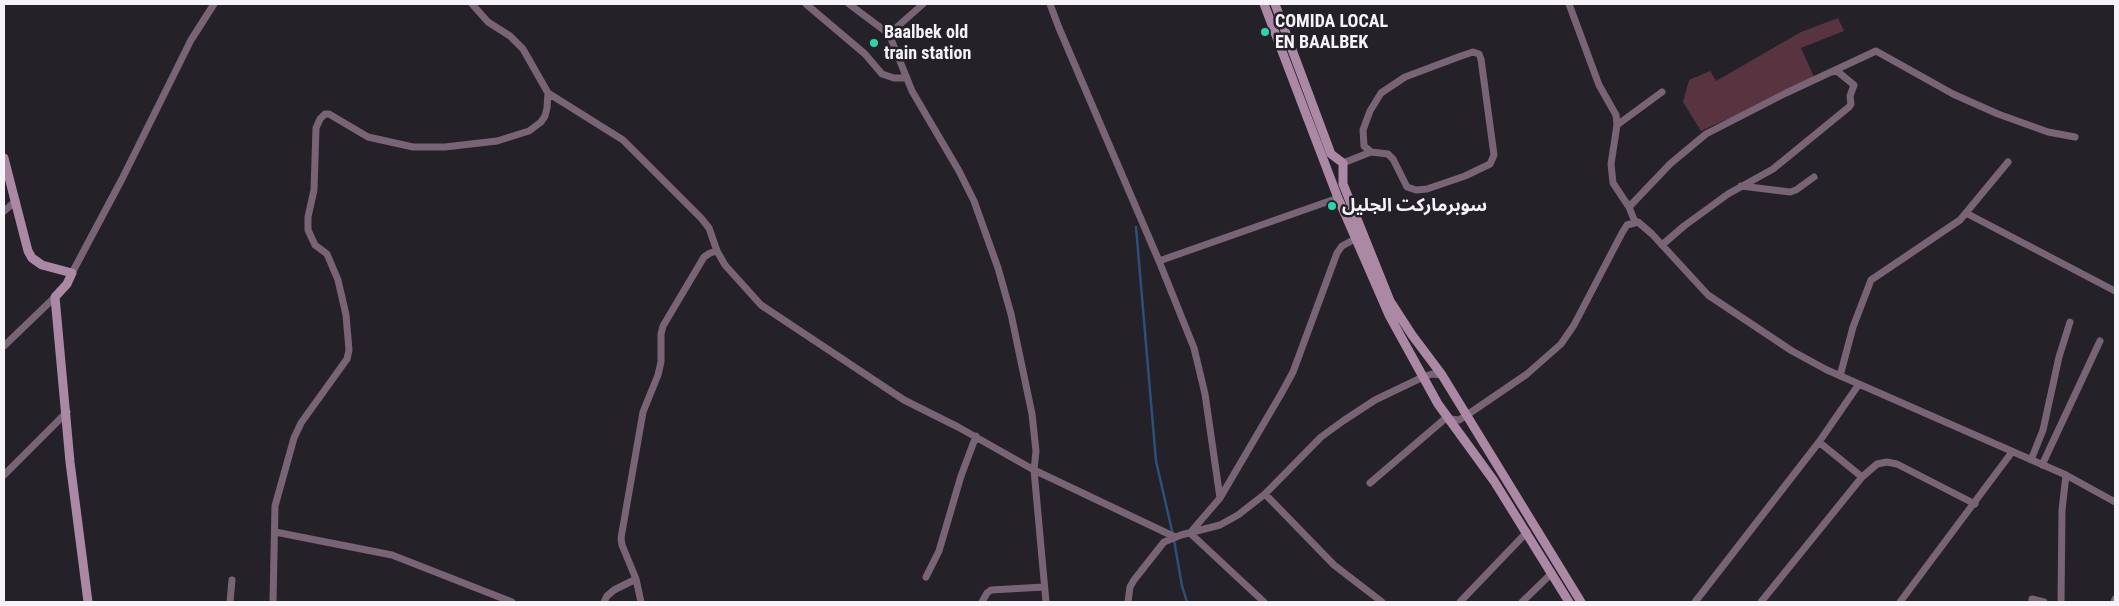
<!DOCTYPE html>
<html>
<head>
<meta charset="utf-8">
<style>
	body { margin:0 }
	#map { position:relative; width:2119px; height:606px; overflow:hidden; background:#242128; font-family:"Roboto Condensed",sans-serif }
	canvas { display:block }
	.frame { position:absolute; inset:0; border:5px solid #f6f4f8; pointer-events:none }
</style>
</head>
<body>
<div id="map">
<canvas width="2119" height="606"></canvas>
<div class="frame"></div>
</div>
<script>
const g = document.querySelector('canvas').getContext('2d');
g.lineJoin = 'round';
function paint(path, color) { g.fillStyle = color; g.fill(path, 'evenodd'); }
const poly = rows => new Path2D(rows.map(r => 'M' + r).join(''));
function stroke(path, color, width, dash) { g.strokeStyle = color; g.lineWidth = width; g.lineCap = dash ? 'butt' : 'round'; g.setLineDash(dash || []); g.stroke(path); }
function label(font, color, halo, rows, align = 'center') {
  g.font = font + ' "Roboto Condensed","Noto Sans Arabic",sans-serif'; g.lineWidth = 5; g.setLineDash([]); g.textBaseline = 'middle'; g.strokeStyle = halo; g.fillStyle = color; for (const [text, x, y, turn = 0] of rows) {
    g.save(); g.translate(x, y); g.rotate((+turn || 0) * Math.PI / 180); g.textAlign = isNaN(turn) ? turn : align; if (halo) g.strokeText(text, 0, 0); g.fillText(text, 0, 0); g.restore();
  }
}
paint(poly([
	[1838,18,1844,31,1801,48,1815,79,1701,131,1683,102,1689,80,1710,71,1716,81,1801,32]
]), '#583440');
stroke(poly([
	[1136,227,1156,461,1173,535],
	[1174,540,1182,586,1187,602]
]), '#2a517b', 2.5);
stroke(poly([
	[472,4,488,22,510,36,523,49,548,93,623,140,701,218,709,228,717,251,725,265,761,305,904,400,958,427,1034,470,1175,537],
	[806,4,865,54,882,74,894,78,907,78],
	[849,4,889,34,912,91,959,171,974,201,998,268,1011,314,1032,414,1036,451,1034,470,1046,602],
	[1050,4,1059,28,1159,261,1194,348,1205,394,1220,498],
	[1569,4,1599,85,1616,115,1617,125,1611,164,1613,183,1629,207,1635,222],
	[889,34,923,4],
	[1617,125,1662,92],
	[1343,163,1371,152,1388,154,1393,159,1407,187,1416,190,1427,189,1465,176,1490,164,1494,155,1481,59,1479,54,1473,52,1461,56,1405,77,1381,93,1370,111,1363,130,1364,146,1371,152],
	[1741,186,1790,192,1796,190,1814,177],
	[1629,207,1670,164,1706,134,1786,93,1876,51,1953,94,1998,114,2048,132,2075,137],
	[4,211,16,201],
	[1966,213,2115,291],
	[1662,245,1684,226,1728,194,1773,169,1849,107,1851,104,1850,96,1854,85,1837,71,1831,72],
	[1159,261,1338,198],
	[72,273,122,179,191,40,214,4],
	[4,346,55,297],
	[1840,376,1853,327,1871,280,1960,220,2008,162],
	[1449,419,1459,420,1467,415,1527,374,1561,344,1574,325,1622,233,1627,225,1638,222,1652,234,1708,295,1792,351,1827,370,2066,475,2115,502],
	[1819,442,1862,477],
	[2031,460,2043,430,2059,357,2070,322],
	[2042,465,2100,341],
	[4,475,67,412],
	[1370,483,1447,417],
	[1265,494,1334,565,1382,602],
	[275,532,392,555,512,602],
	[926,577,939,551,961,476,976,436],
	[230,602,232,580],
	[273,602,275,506,294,438,301,423,347,359,349,350,346,315,338,280,327,254,315,245,308,230,308,217,314,190,316,128,320,119,325,114,329,114,368,137,413,147,445,147,497,141,529,131,541,122,545,116,547,108,548,93],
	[604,602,607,596,614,590,636,579],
	[641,602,636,579,622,545,621,538,643,412,658,375,661,362,661,334,663,326,704,257,710,253,717,251],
	[982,602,987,593,991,590,1044,587],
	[1128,602,1130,587,1134,580,1164,542,1181,535,1220,525,1238,515,1265,494,1321,437,1343,421,1375,400,1423,377,1432,374,1442,375],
	[1264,602,1190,533,1220,498,1281,394,1293,372,1337,253,1342,246,1355,239],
	[1460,602,1527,532],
	[1522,602,1552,573],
	[1695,602,1819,442,1859,384],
	[1761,602,1862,477,1877,464,1887,462,1897,464,1975,504],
	[1900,602,2012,452],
	[2032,602,2032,599,2044,602],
	[2061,602,2062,510,2066,475],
	[2114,602,2115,599]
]), '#796476', 7);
stroke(poly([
	[1264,4,1338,198,1389,315,1438,404,1494,481,1569,602],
	[1275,4,1331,154,1343,163,1343,184,1390,301,1412,335,1442,375,1581,602],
	[4,158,28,251,32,258,42,265,72,273,67,284,55,297,70,462,88,602]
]), '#ab89a5', 9);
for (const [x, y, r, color] of [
	[1265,32,5,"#29d5ad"],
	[874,43,5,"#29d5ad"],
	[1332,206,5,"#29d5ad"]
]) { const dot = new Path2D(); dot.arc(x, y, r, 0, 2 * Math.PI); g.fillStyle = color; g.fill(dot); stroke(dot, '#242128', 2); }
label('bold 18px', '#f6f4f8', '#242128', [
	["COMIDA LOCAL",1275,22],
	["EN BAALBEK",1275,43],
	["Baalbek old",884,33],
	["train station",884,54],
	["سوبرماركت الجليل",1342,206]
], 'left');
</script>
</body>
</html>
